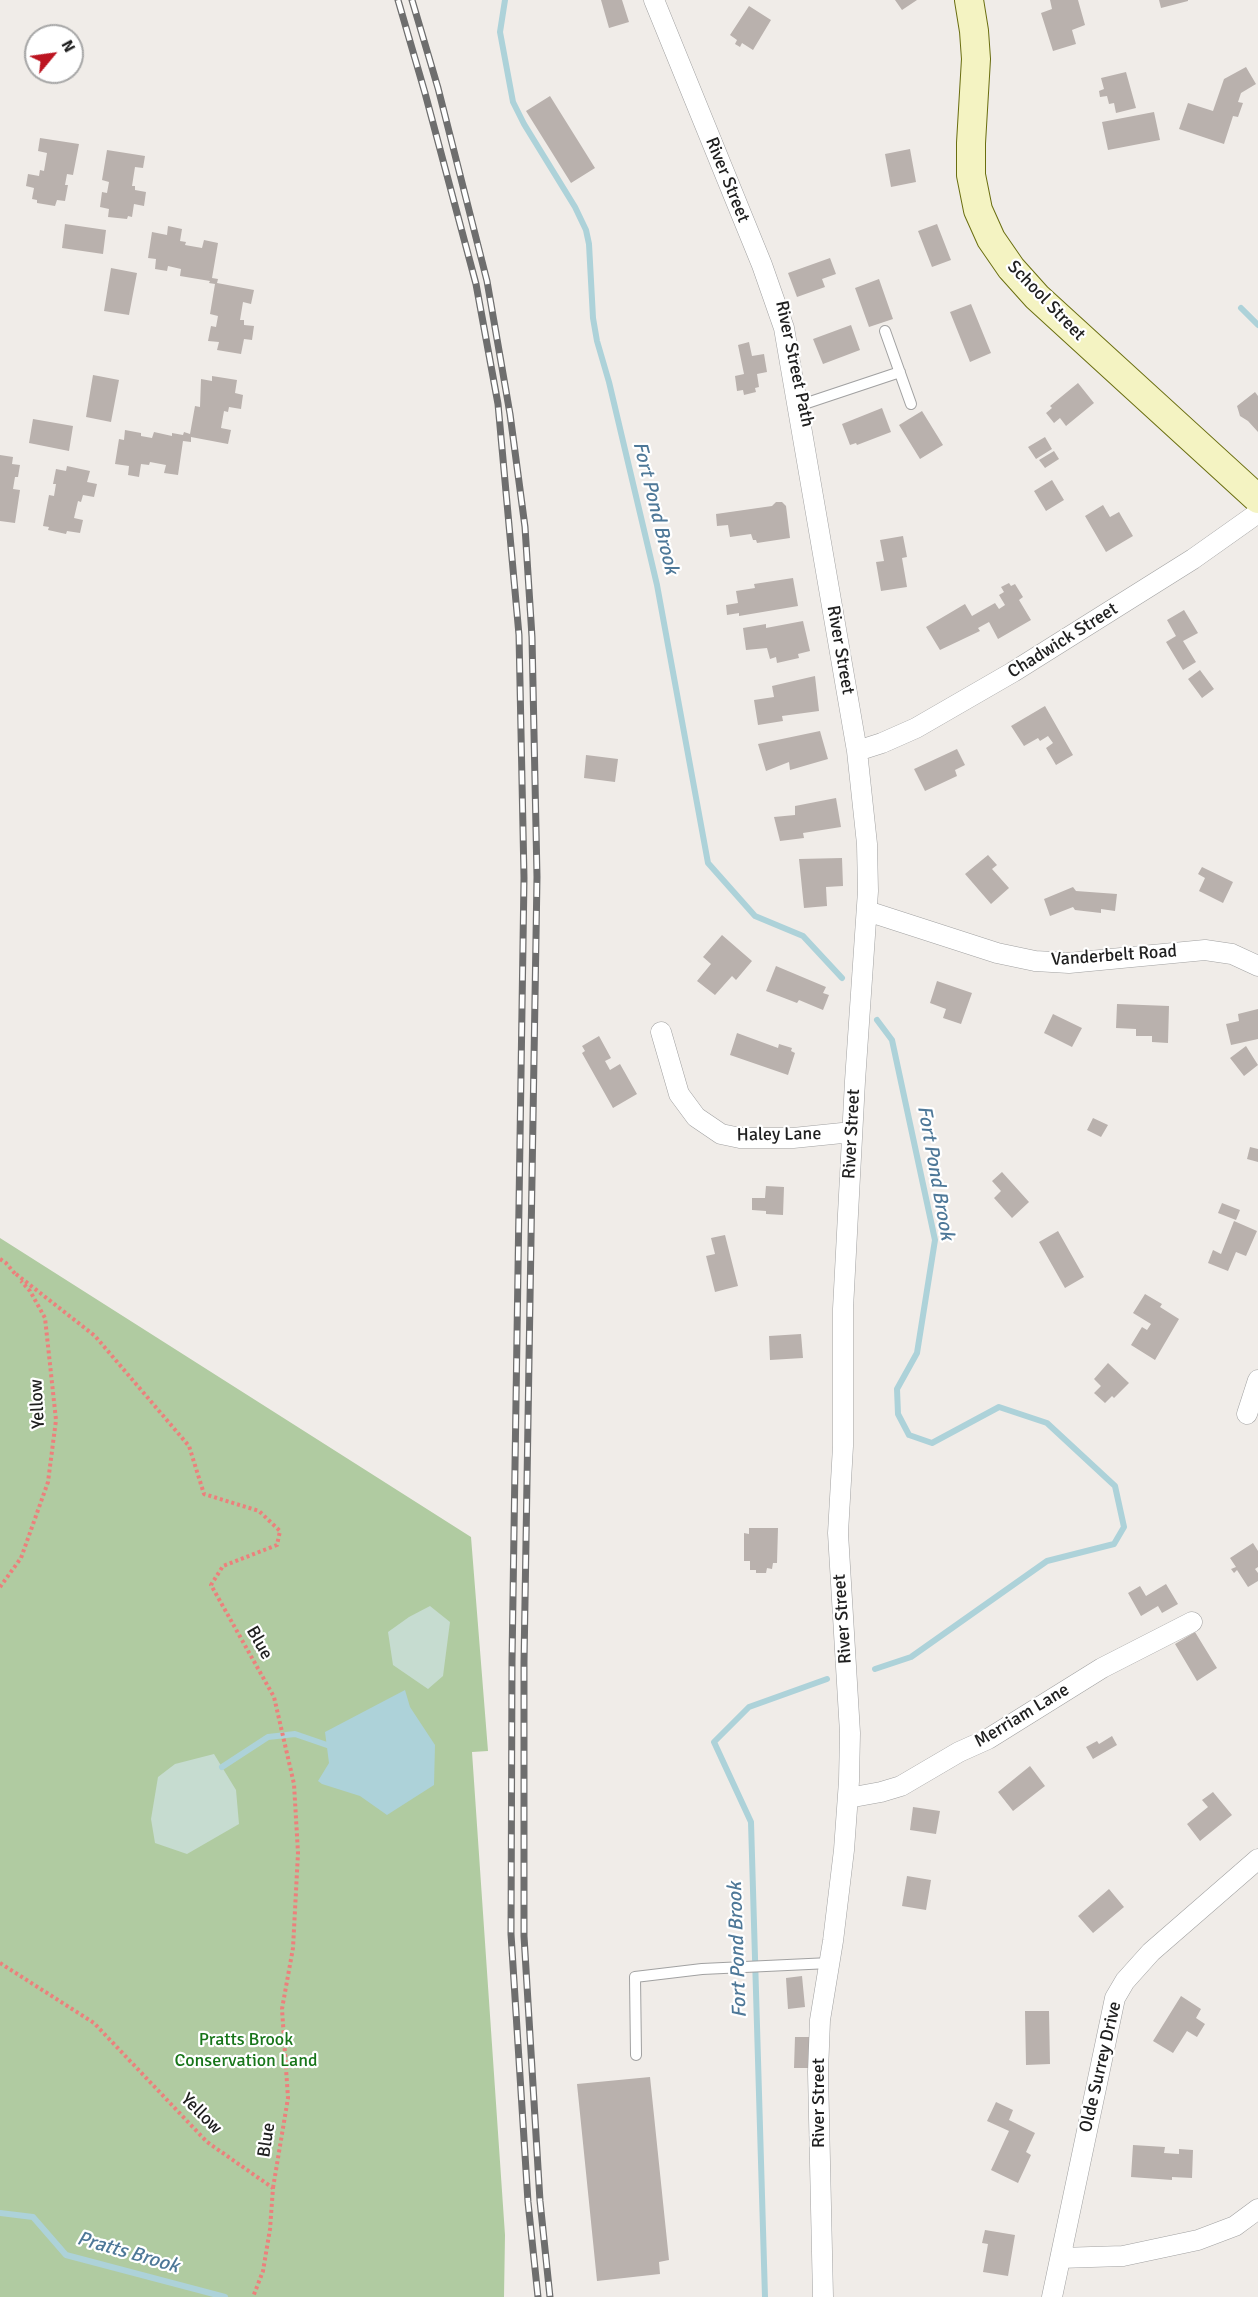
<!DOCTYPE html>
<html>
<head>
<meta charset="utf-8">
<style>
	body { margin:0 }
	#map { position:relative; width:1258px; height:2297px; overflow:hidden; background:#f0ece8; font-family:Signika,sans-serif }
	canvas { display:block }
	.north { position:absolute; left:24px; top:24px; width:60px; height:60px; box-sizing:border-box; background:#fff; border:2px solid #a6a6a6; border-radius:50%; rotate:61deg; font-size:16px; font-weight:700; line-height:24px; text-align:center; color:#202020 }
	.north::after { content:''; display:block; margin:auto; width:21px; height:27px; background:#bc1420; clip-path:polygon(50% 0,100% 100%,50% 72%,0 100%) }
</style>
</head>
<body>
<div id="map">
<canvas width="1258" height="2297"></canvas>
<div class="north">N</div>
</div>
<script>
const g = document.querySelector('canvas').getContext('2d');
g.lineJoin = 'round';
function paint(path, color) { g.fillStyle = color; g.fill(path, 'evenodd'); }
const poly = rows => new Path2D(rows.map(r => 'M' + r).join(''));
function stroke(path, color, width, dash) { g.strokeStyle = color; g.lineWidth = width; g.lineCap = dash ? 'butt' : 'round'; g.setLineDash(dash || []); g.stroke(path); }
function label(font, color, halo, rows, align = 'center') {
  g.font = font + ' Signika,sans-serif'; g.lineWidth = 4.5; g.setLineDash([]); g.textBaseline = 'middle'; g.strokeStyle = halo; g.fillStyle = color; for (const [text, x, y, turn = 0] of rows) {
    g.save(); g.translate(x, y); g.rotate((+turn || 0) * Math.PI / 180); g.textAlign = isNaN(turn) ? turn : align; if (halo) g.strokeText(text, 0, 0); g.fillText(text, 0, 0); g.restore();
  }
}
paint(poly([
	[0,1238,471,1537,488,1751,472,1752,505,2235,504,2297,0,2297]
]), '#b0cba1');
paint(poly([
	[430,1606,450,1622,443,1676,428,1689,393,1665,388,1632,409,1617],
	[214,1754,236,1790,239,1824,187,1854,155,1843,151,1819,158,1777,175,1764]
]), '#c6dcd0');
paint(poly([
	[405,1690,410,1707,435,1745,434,1785,387,1815,360,1796,322,1784,318,1781,329,1763,325,1732]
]), '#add2d9');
stroke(poly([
	[505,0,500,32,513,102,524,124,575,207,586,230,589,244,593,318,597,341,609,382,657,585,708,863,755,916,803,936,842,978],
	[1241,308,1258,325],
	[875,1669,911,1657,1047,1561,1114,1544,1124,1527,1115,1486,1047,1423,999,1407,932,1443,909,1435,898,1414,897,1389,917,1353,935,1240,892,1040,877,1020],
	[222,1767,268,1737,295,1734,327,1745],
	[0,2213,33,2217,66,2255,225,2297],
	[765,2297,751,1822,714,1742,749,1707,827,1679]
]), '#add2d9', 6);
paint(poly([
	[601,0,622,0,629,22,609,28],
	[895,0,917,0,902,10],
	[1050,0,1078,0,1085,25,1072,30,1076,44,1053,51,1041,13,1052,9],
	[1159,0,1188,0,1188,1,1161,8],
	[749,6,771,20,753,50,742,43,740,47,735,44,737,40,730,35],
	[1246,67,1256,84,1241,93,1238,102,1243,103,1238,117,1233,116,1224,144,1179,129,1188,103,1213,111,1224,79],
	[1126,72,1136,108,1116,113,1114,103,1109,104,1107,96,1100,97,1099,91,1104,89,1101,78],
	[550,96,595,168,571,183,526,111],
	[1154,112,1160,140,1108,150,1102,122],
	[40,138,79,144,73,175,67,174,65,185,68,185,65,201,57,200,55,206,37,203,37,200,32,199,34,188,26,186,28,174,39,176,40,170,44,171,47,153,38,151],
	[910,149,916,182,891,187,885,154],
	[107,150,145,156,143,168,135,167,132,186,135,186,135,190,146,192,144,206,134,204,132,217,128,216,127,219,108,217,109,209,100,207,102,192,107,193,109,182,102,180],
	[65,224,106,230,103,254,62,248],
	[937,224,951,260,932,267,918,231],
	[168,226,182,229,180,241,186,242,185,245,202,248,204,240,218,243,212,278,218,279,217,283,254,290,251,304,243,302,240,320,244,320,244,325,254,326,252,340,244,339,241,354,217,350,219,342,208,341,211,326,216,327,218,316,210,314,215,284,209,283,210,281,180,276,181,269,168,266,167,271,155,269,156,259,148,258,152,232,167,235],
	[830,258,836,274,822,279,825,287,797,297,788,273],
	[111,268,137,273,129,315,104,311],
	[879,279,893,319,869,327,855,288],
	[971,304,991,353,970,362,950,312],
	[851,325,860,350,823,364,813,339],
	[749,342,752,356,764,354,767,372,757,374,759,387,755,388,756,392,744,395,743,390,737,391,735,376,744,374,738,345],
	[93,375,119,380,111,422,86,417],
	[212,376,237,380,235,393,243,395,241,409,229,407,228,412,224,411,221,428,231,430,228,444,191,437,191,442,183,441,178,475,164,473,166,465,150,462,149,465,141,464,139,477,128,475,129,466,115,464,119,439,124,440,125,430,141,433,141,436,152,438,154,432,172,436,172,433,183,435,184,432,190,434,195,406,200,407,201,379,212,381],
	[1078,383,1094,403,1066,426,1060,418,1054,423,1046,413,1052,408,1050,406],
	[1255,392,1258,396,1258,432,1248,421,1240,416,1237,406],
	[882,408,891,432,857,445,856,443,850,445,842,424],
	[922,411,943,445,920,459,899,425],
	[33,419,73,426,69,451,29,443],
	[1045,437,1052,449,1036,459,1028,447],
	[1054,451,1059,459,1045,468,1039,460],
	[0,455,13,457,12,464,20,465,18,477,15,477,13,489,20,490,15,523,0,521],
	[67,466,90,471,87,482,97,484,94,497,83,495,81,502,78,501,74,518,83,520,80,533,67,531,66,534,48,530,49,527,43,526,49,495,54,496,56,484,53,484,56,469,66,471],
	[1052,480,1064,500,1046,511,1034,491],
	[776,502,782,502,786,506,790,538,757,543,756,540,753,540,751,534,730,537,728,525,717,526,716,514,772,506],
	[1103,505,1110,517,1119,512,1133,536,1106,552,1085,516],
	[903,536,907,557,902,558,907,587,881,591,876,562,884,561,880,540],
	[793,578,798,606,739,616,739,613,727,615,726,605,738,603,736,591,755,588,754,584],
	[1009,583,1011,586,1015,584,1023,597,1019,600,1031,620,998,639,989,622,978,628,980,631,940,650,926,627,965,604,972,616,995,603,999,609,1005,605,999,595,1004,592,1001,587],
	[1184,610,1198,633,1183,641,1196,662,1183,670,1166,642,1176,636,1167,620],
	[803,621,810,651,798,654,799,658,777,663,776,657,770,659,767,648,746,650,743,628,766,624,766,628],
	[1200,670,1214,689,1202,698,1188,679],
	[815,676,819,711,782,716,783,721,758,725,754,700,774,697,772,686],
	[1045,706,1073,755,1056,765,1046,748,1053,743,1048,736,1040,741,1038,738,1024,746,1011,726],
	[820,731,828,759,790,770,789,762,766,771,758,744],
	[957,749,965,765,955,770,957,776,925,791,914,769],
	[586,755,618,759,615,782,584,778],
	[836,798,841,827,803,833,804,838,780,841,774,817,795,815,795,806],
	[988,855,997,865,992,869,1009,888,991,904,965,874],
	[842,858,843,886,826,887,827,906,804,908,799,859],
	[1202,867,1233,882,1223,903,1199,891,1205,878,1198,874],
	[1073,887,1076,891,1117,894,1115,911,1101,909,1101,913,1075,910,1073,907,1050,916,1044,899],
	[722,935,752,961,736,980,732,976,715,995,697,981,711,964,703,957],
	[776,966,826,987,823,993,829,995,823,1010,799,1000,797,1003,766,991],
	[937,981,972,993,961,1024,943,1018,946,1009,930,1003],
	[1117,1004,1169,1006,1168,1043,1152,1042,1152,1036,1136,1036,1136,1029,1116,1028],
	[1258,1009,1258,1039,1231,1045,1226,1024,1239,1021,1238,1014],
	[1053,1014,1082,1028,1072,1047,1044,1033],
	[737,1033,778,1048,779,1044,792,1048,791,1051,795,1053,788,1075,730,1055],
	[599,1036,611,1058,605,1061,610,1070,620,1064,637,1094,613,1108,582,1053,585,1051,582,1046],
	[1246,1046,1258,1065,1244,1076,1230,1058],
	[1093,1118,1108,1125,1101,1137,1087,1130],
	[1250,1147,1258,1149,1258,1162,1247,1159],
	[1002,1172,1029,1202,1012,1218,994,1198,1001,1191,992,1181],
	[766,1186,784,1187,783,1215,766,1214,766,1211,752,1210,752,1198,765,1198],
	[1222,1203,1240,1210,1236,1220,1218,1213],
	[1234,1221,1257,1231,1246,1256,1236,1252,1228,1271,1208,1263,1213,1250,1221,1254],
	[1058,1231,1084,1277,1065,1288,1039,1242],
	[725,1235,738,1286,715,1292,706,1256,715,1254,711,1238],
	[1145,1294,1162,1304,1160,1307,1179,1319,1155,1360,1131,1345,1142,1327,1147,1330,1151,1324,1133,1313],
	[801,1334,803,1358,770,1360,769,1336],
	[1108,1363,1129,1383,1114,1398,1112,1396,1105,1403,1094,1393,1101,1386,1094,1379],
	[749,1528,778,1528,777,1563,773,1563,772,1569,767,1568,766,1573,756,1573,756,1570,750,1570,750,1561,744,1561,744,1533,749,1534],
	[1253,1543,1258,1551,1258,1567,1255,1569,1258,1573,1258,1581,1248,1587,1237,1570,1234,1573,1231,1569,1236,1567,1230,1558],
	[1166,1584,1178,1604,1162,1613,1158,1606,1141,1616,1128,1593,1140,1586,1146,1596],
	[1195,1632,1217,1668,1197,1681,1175,1644],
	[1112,1736,1117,1745,1093,1759,1086,1747,1097,1741,1099,1744],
	[1030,1766,1045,1786,1013,1811,998,1792],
	[1213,1792,1232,1815,1200,1841,1187,1824,1208,1807,1202,1800],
	[913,1807,940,1811,936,1834,910,1830],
	[907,1876,931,1880,926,1910,902,1906],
	[1109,1889,1124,1907,1093,1933,1078,1916],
	[802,1976,805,2007,788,2009,786,1978],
	[1181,1996,1201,2009,1196,2018,1205,2024,1197,2037,1187,2031,1173,2053,1153,2041],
	[1025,2011,1049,2011,1050,2064,1026,2065],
	[795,2037,810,2037,809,2068,794,2068],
	[650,2077,669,2260,659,2262,660,2274,597,2281,577,2084],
	[996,2102,1013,2110,1009,2120,1035,2133,1026,2152,1031,2155,1018,2183,991,2170,1009,2131,987,2121],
	[1133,2145,1165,2147,1164,2153,1179,2154,1179,2149,1193,2150,1192,2178,1172,2177,1172,2180,1131,2177],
	[985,2230,1015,2235,1008,2276,983,2272,988,2244,982,2243]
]), '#b9b1ad');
const lane = poly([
	[885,331,911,404],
	[798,406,900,372],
	[636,2055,635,1977,702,1969,830,1963]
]);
const street = poly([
	[654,0,762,265,784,328,857,751,867,844,868,891,855,1081,843,1309,843,1446,838,1533,850,1733,849,1781,844,1850,833,1941,820,2020,818,2072,823,2297],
	[857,751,882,743,916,728,1013,672,1193,559,1258,513],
	[867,911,997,953,1035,961,1069,963,1205,950,1232,954,1258,966],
	[661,1032,679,1094,696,1117,721,1134,740,1138,793,1138,852,1132],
	[1247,1414,1258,1380],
	[848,1798,881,1792,901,1786,959,1752,988,1739,1102,1668,1192,1622],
	[1060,2258,1123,2256,1198,2240,1235,2226,1258,2209],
	[1052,2297,1115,1998,1125,1981,1151,1952,1258,1859]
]);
const secondary = poly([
	[969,0,974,31,976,59,971,143,971,175,978,210,991,239,1011,268,1037,297,1258,499]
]);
stroke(lane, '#a1a1a1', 12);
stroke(street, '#a1a1a1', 21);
stroke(secondary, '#6a6e10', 30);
stroke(poly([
	[0,1259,6,1263,16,1275],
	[16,1274,95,1336,189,1446,204,1494,259,1511,280,1531,277,1545,223,1566,211,1585,274,1697,294,1784,298,1853,293,1948,282,2009,288,2098,273,2188],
	[0,1587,21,1558,48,1482,56,1420,45,1318,30,1291,21,1281],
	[0,1963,94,2023,207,2142,273,2188,270,2229,263,2271,253,2297]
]), '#ec807c', 4, [3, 3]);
stroke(lane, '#fff', 10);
stroke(street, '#fff', 20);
stroke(secondary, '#f4f3c2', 28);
const rail = poly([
	[398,0,425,93,476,284,498,404,519,635,524,878,512,1662,511,1934,528,2202,538,2297],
	[412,0,438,88,487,281,510,414,525,527,532,637,537,877,524,1662,524,1936,540,2201,550,2297]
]);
stroke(rail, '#6e6e6e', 7);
stroke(rail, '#fff', 4.5, [14]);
label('18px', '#202020', '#fff', [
	["River Street",727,180,68],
	["School Street",1046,301,46],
	["River Street Path",794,364,78],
	["Chadwick Street",1063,641,-32],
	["River Street",840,650,80],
	["Vanderbelt Road",1114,956,-4],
	["River Street",852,1134,-87],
	["Haley Lane",779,1135,-1],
	["Yellow",38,1404,-93],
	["River Street",843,1619,-94],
	["Blue",259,1643,60],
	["Merriam Lane",1022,1716,-31],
	["Olde Surrey Drive",1101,2067,-77],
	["River Street",819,2103,-90],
	["Yellow",201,2114,45],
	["Blue",267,2140,-81]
]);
label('18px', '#177519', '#fff', [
	["Pratts Brook",246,2040],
	["Conservation Land",246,2061]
]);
label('italic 20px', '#4e7898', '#fff', [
	["Fort Pond Brook",655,508,76],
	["Fort Pond Brook",935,1173,80],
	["Fort Pond Brook",738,1950,-92],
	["Pratts Brook",128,2253,16]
]);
</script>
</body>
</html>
